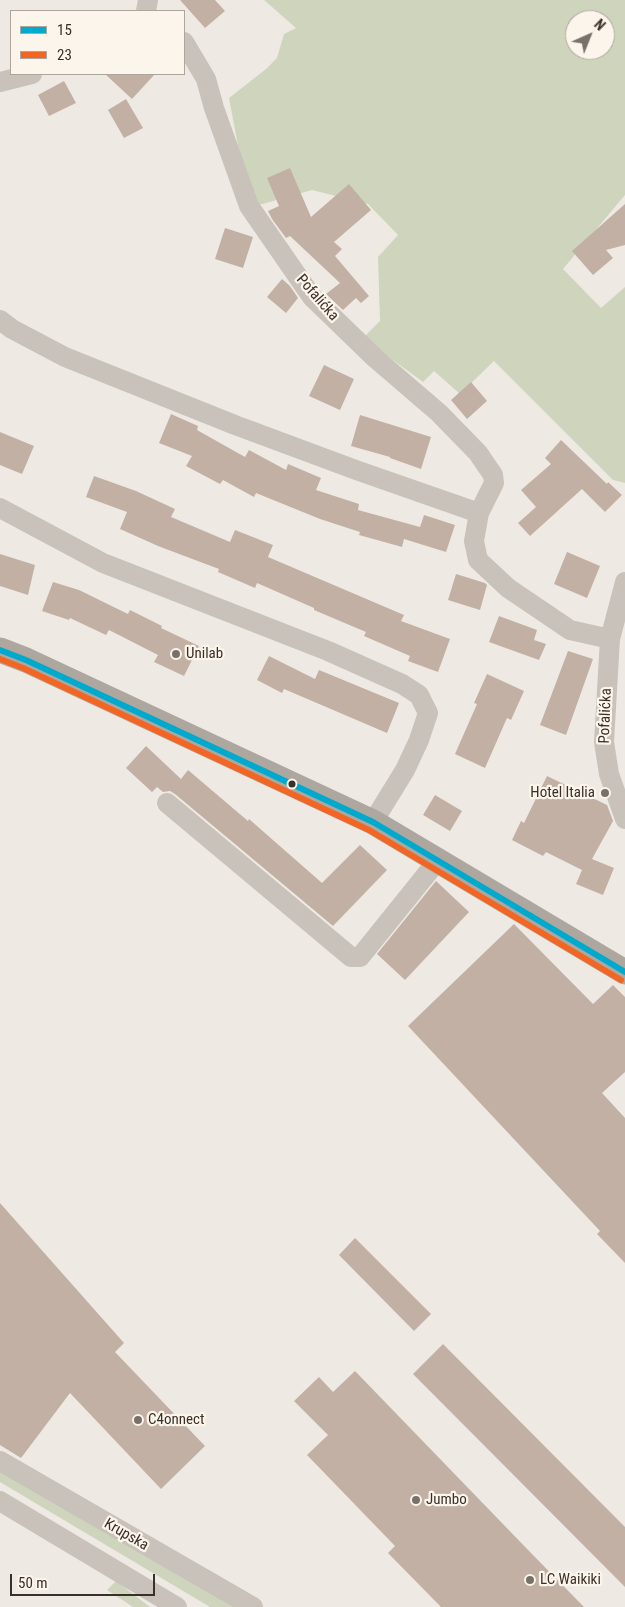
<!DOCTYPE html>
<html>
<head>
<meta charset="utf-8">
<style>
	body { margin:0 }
	#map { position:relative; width:625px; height:1607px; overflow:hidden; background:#eeeae3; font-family:"Roboto Condensed",sans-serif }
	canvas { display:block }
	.legend { position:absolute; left:10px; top:10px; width:175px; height:65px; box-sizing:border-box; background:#fbf5eb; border:1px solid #ada69d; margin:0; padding:6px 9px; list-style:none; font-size:15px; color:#393029 }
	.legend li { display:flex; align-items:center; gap:10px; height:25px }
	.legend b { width:25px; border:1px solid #ada69d }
	.north { position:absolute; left:565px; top:10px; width:50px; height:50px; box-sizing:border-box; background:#fbf5eb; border:1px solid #ada69d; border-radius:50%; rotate:44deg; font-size:14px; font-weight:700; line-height:20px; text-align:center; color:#393029 }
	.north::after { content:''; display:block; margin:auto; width:18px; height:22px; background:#78716a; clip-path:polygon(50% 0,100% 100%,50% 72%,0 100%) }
	.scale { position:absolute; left:10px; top:1574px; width:145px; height:22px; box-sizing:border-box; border:2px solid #393029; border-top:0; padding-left:6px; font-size:15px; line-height:18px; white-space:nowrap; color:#393029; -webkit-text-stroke:4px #fbf5eb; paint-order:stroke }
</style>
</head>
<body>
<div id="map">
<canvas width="625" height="1607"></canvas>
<ul class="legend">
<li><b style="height:6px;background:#00a9ce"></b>15</li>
<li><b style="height:6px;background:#f26522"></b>23</li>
</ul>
<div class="north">N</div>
<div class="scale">50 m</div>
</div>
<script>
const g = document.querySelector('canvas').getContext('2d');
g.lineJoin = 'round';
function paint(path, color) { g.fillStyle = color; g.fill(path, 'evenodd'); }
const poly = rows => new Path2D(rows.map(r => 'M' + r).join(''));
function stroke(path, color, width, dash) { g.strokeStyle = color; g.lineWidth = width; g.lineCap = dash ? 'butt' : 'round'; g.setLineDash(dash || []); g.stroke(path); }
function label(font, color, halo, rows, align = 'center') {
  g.font = font + ' "Roboto Condensed",sans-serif'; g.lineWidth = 4.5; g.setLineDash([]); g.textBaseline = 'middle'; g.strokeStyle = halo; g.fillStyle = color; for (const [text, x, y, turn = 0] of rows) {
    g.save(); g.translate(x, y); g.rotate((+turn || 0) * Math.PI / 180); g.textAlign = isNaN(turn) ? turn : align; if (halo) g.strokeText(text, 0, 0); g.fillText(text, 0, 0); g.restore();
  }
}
paint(poly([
	[264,0,625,0,625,195,563,269,601,308,625,287,625,483,613,480,494,361,460,394,434,371,423,382,363,338,380,321,378,257,398,235,368,204,312,190,259,205,241,162,229,98,266,69,277,58,284,34,296,28],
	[575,20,605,20,605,50,575,50],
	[0,1468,235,1607,210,1607,0,1482],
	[116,1581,150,1607,133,1607,107,1590]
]), '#ced5bc');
paint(poly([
	[180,0,215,0,225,11,205,28],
	[105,74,155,74,132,99],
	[64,81,76,103,49,116,38,95],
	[126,99,143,128,124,138,108,110],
	[290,168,311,217,349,184,371,210,334,242,342,249,335,256,369,296,361,303,356,298,343,310,326,294,340,283,290,236,286,238,272,219,268,211,279,206,267,178],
	[625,204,625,245,606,250,613,258,593,275,572,251],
	[225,228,253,237,243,268,215,259],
	[282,279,290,286,298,298,286,313,267,297],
	[324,365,354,379,340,410,309,396],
	[471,382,487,401,467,419,451,400],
	[171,414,198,426,197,430,245,457,249,450,286,470,288,464,321,478,316,490,359,504,358,510,420,527,424,515,455,525,446,552,404,539,402,547,359,535,360,532,320,519,256,493,254,497,223,480,220,484,186,466,192,456,159,443],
	[360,415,431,437,421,469,390,458,390,457,351,446],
	[0,432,34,446,22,474,0,465],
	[561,440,607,484,608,482,622,495,605,512,582,489,530,536,518,523,536,507,521,490,551,464,545,458],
	[94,476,136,491,175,509,171,517,230,542,235,530,273,545,268,557,404,615,401,621,450,639,438,672,408,661,410,656,364,636,366,632,314,610,314,608,257,583,255,588,218,572,219,569,158,546,120,529,127,512,86,497],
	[567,552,600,566,587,598,554,584],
	[0,554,35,565,28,595,0,586],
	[456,574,485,583,487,585,480,610,448,600],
	[53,582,79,590,128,614,130,610,162,626,161,628,199,646,184,676,154,662,158,655,109,630,106,635,70,618,69,620,42,611],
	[499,616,537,630,534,640,546,644,539,660,489,642],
	[568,651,593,659,566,735,540,725],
	[269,656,315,679,319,670,399,703,387,733,284,689,282,693,257,680],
	[487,674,524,691,511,720,507,718,485,768,455,754,477,704,474,703],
	[146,746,181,779,188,770,248,821,249,819,322,883,360,845,387,870,333,926,175,794,170,791,163,792,157,787,152,792,126,768],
	[547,776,607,805,613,821,592,859,614,868,603,895,576,884,582,870,546,852,543,856,512,840,521,821,524,823],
	[435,795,462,811,450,831,423,815],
	[436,881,469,912,405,980,377,954],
	[514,924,593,1004,613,985,625,997,625,1072,602,1093,625,1118,625,1263,597,1234,600,1231,408,1026],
	[0,1203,124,1343,115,1352,205,1446,161,1489,70,1393,21,1458,0,1445],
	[355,1238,431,1314,414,1331,339,1255],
	[443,1344,625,1527,625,1587,413,1374],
	[355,1371,531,1553,584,1607,441,1607,388,1553,395,1546,307,1455,328,1435,294,1401,319,1377,333,1392]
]), '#c2b0a4');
stroke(poly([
	[146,11,148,0],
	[184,42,206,79,214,108,249,206,312,297,375,358,439,413,478,453,493,475,494,483,479,513,474,541,478,560,508,588,570,630,610,639],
	[0,82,32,74],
	[0,320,12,329,65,357,235,425,356,470,479,513],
	[0,508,103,563,328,651,402,684,419,695,428,713,419,740,405,770,373,822],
	[625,582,610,639,604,742,609,774,625,819],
	[167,803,351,957,360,957,438,860],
	[0,1461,253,1607],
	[0,1501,177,1607]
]), '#c8c2bb', 20);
stroke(poly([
	[0,650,26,660,373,822,625,972]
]), '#ada7a0', 25);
stroke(poly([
	[0,650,26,660,373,822,625,972]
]), '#00a9ce', 6);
stroke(poly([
	[0,659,23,668,369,830,621,980]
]), '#f26522', 6);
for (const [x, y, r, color] of [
	[176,654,5,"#78716a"],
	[292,784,4.5,"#393029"],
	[605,793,5,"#78716a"],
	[138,1420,5,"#78716a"],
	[416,1500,5,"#78716a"],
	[530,1580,5,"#78716a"]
]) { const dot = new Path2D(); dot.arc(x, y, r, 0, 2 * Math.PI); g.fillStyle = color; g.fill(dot); stroke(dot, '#fbf5eb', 2); }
label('15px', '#393029', '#fbf5eb', [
	["Pofalićka",317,298,49],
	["Pofalićka",606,716,-88],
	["Krupska",126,1535,30]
]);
label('15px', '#393029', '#fbf5eb', [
	["Unilab",186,654],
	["Hotel Italia",595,793,"right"],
	["C4onnect",148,1420],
	["Jumbo",426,1500],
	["LC Waikiki",540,1580]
], 'left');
</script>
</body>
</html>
